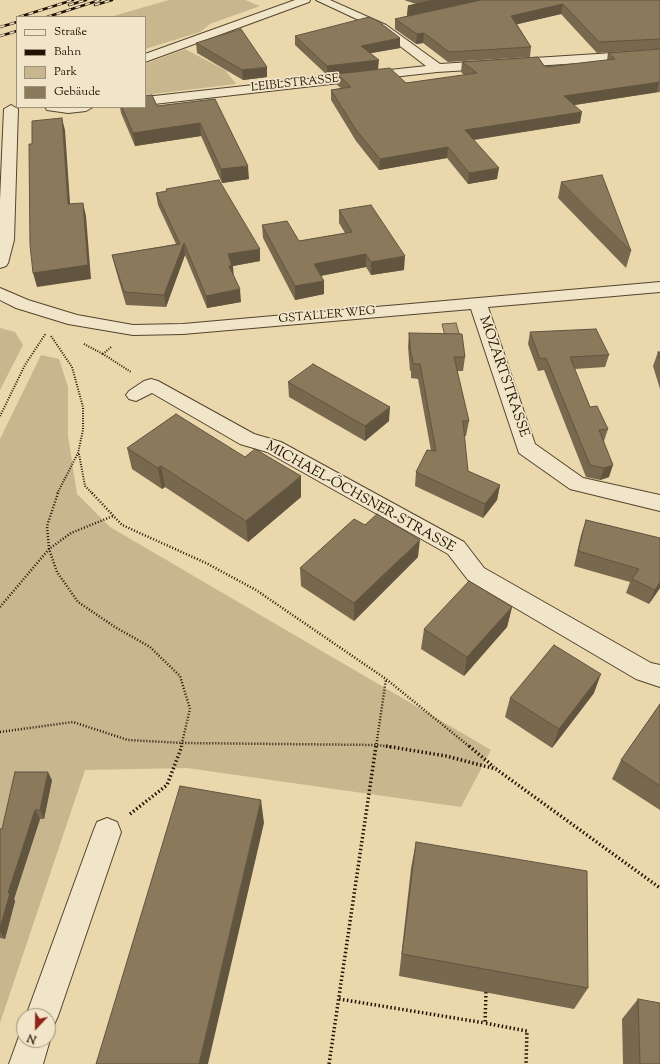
<!DOCTYPE html>
<html>
<head>
<meta charset="utf-8">
<style>
	body { margin:0 }
	#map { position:relative; width:660px; height:1064px; overflow:hidden; background:#ead7ac; font-family:"Sorts Mill Goudy",serif }
	canvas { display:block }
	.legend { position:absolute; left:16px; top:16px; width:130px; height:92px; box-sizing:border-box; background:#f1e5c9; border:1px solid #9e917a; margin:0; padding:5px 7px; list-style:none; font-size:12px; color:#211303 }
	.legend li { display:flex; align-items:center; gap:8px; height:20px }
	.legend b { width:20px; border:1px solid #9e917a }
	.north { position:absolute; left:16px; top:1008px; width:40px; height:40px; box-sizing:border-box; background:#f1e5c9; border:1px solid #9e917a; border-radius:50%; rotate:202deg; font-size:11px; font-weight:700; line-height:16px; text-align:center; color:#211303 }
	.north::after { content:''; display:block; margin:auto; width:14px; height:18px; background:#8f2418; clip-path:polygon(50% 0,100% 100%,50% 72%,0 100%) }
</style>
</head>
<body>
<div id="map">
<canvas width="660" height="1064"></canvas>
<ul class="legend">
<li><b style="height:5px;background:#f1e5c9"></b>Straße</li>
<li><b style="height:5px;background:#211303"></b>Bahn</li>
<li><b style="height:11px;background:#c8b68f"></b>Park</li>
<li><b style="height:11px;background:#8a795b"></b>Gebäude</li>
</ul>
<div class="north">N</div>
</div>
<script>
const g = document.querySelector('canvas').getContext('2d');
g.lineJoin = 'round';
function paint(path, color) { g.fillStyle = color; g.fill(path, 'evenodd'); }
const poly = rows => new Path2D(rows.map(r => 'M' + r).join(''));
function stroke(path, color, width, dash) { g.strokeStyle = color; g.lineWidth = width; g.lineCap = dash ? 'butt' : 'round'; g.setLineDash(dash || []); g.stroke(path); }
function label(font, color, halo, rows, align = 'center') {
  g.font = font + ' "Sorts Mill Goudy",serif'; g.lineWidth = 3.5; g.setLineDash([]); g.textBaseline = 'middle'; g.strokeStyle = halo; g.fillStyle = color; for (const [text, x, y, turn = 0] of rows) {
    g.save(); g.translate(x, y); g.rotate((+turn || 0) * Math.PI / 180); g.textAlign = isNaN(turn) ? turn : align; if (halo) g.strokeText(text, 0, 0); g.fillText(text, 0, 0); g.restore();
  }
}
paint(poly([
	[169,0,245,0,260,6,210,24,200,32,145,49,145,17,110,17],
	[185,49,225,70,236,84,145,95,145,64],
	[0,328,15,332,23,345,0,390],
	[41,355,59,359,68,387,68,436,77,494,110,527,491,750,461,807,187,768,85,770,0,1023,0,439]
]), '#c8b68f');
const water = poly([
	[456,323,461,340,446,340,442,324,456,323]
]);
paint(water, '#a69473');
stroke(water, '#716046', 1);
const minor = poly([
	[295,0,310,0,309,2,145,62,145,54,295,0],
	[316,0,330,0,386,25,440,64,660,50,660,58,437,72,145,105,145,97,426,66,378,29,316,0],
	[11,105,18,109,14,240,8,263,6,266,0,268,0,200,4,109,11,105],
	[45,107,93,107,86,111,68,113,47,110,45,107],
	[660,282,660,292,488,307,535,444,583,478,660,495,660,511,570,489,519,453,471,309,183,334,133,335,68,324,16,308,0,300,0,288,28,300,77,315,133,325,183,324,660,282],
	[151,379,158,381,254,434,281,442,464,542,484,568,651,663,660,665,660,687,636,679,468,580,448,554,267,452,240,444,152,393,136,401,129,399,126,395,129,391,144,381,151,379],
	[107,818,117,822,121,832,58,1016,53,1027,48,1030,48,1016,26,1016,93,832,97,822,107,818],
	[22,1028,24,1028,24,1040,48,1040,48,1034,50,1040,43,1064,9,1064,22,1028]
]);
stroke(minor, '#53442d', 2);
stroke(poly([
	[51,336,72,367,83,407,83,430,78,453,57,494],
	[84,344,103,354],
	[111,347,103,354,131,372],
	[0,416,25,365,46,333],
	[79,454,85,486,93,494]
]), '#211303', 2, [1, 1.5]);
stroke(poly([
	[58,493,47,526,49,549,57,572,78,602,115,627,150,647,180,676,190,709,181,747],
	[92,493,122,525,206,563,256,590,386,679,470,747],
	[0,607,49,549,71,533,113,516],
	[0,732,73,722,128,740,183,743,377,745,392,747],
	[376,747,386,679]
]), '#211303', 2.5, [1, 2]);
stroke(poly([
	[386,746,446,756,496,769,660,888],
	[469,746,494,767],
	[130,814,167,785,182,746],
	[486,992,485,1023,527,1031,526,1064],
	[339,999,485,1023],
	[329,1064,376,746]
]), '#211303', 3.5, [1.5, 2.5]);
paint(minor, '#f1e5c9');
const rail = poly([
	[69,5,86,0],
	[95,5,112,0],
	[19,17,73,0],
	[47,17,100,0],
	[0,27,17,22],
	[0,36,17,31]
]);
stroke(rail, '#211303', 2.5);
stroke(rail, '#f1e5c9', 1.5, [5]);
paint(poly([
	[404,0,660,0,660,49,597,53,561,14,517,24,531,47,530,57,448,62,423,43,416,44,395,29,395,19,407,16,408,6,416,4],
	[295,36,400,48,370,53,378,70,406,83,464,75,461,72,462,62,545,67,607,60,608,53,660,49,660,92,574,105,580,123,474,140,497,179,468,184,447,158,379,170,356,141,331,100,331,90,341,88,337,85,337,74,327,75,295,45],
	[196,43,267,77,243,80,197,53],
	[215,99,249,179,222,183,201,136,135,146,121,113,120,107,157,106],
	[561,182,631,251,626,268,558,198],
	[166,189,260,261,233,266,233,275,241,302,207,308,185,255,166,307,126,305,115,267,112,255,176,244,158,205,156,193,166,192],
	[339,210,404,270,371,275,366,267,321,276,324,294,295,300,263,238,262,225,299,241,345,233,339,223],
	[530,332,609,355,605,367,574,369,590,407,608,429,604,441,609,477,600,480,586,477,544,370,538,371,528,344],
	[409,333,465,357,463,371,457,371,469,421,466,436,464,436,468,471,500,485,497,500,483,518,415,486,416,472,431,451,418,379,411,378,411,371,410,371,408,347],
	[658,352,660,352,660,389,653,366],
	[288,382,389,421,365,441,289,397],
	[127,448,301,497,248,542,165,487,162,489,132,469],
	[586,520,660,538,660,588,649,604,626,593,630,582,574,566,581,535],
	[418,557,354,621,301,586,300,568],
	[512,607,507,627,464,676,421,649,424,629],
	[594,693,552,748,505,717,510,698],
	[660,704,660,810,612,779,621,760],
	[52,780,44,819,40,819,14,899,15,901,5,939,0,938,0,829,2,829],
	[416,842,588,988,574,1009,399,976,411,868],
	[638,999,660,1064,623,1064,622,1019]
]), '#77684e');
paint(poly([
	[437,0,481,0,407,16,408,6],
	[563,4,561,14,510,26,511,16],
	[424,33,423,43,416,44,417,34],
	[400,38,400,48,361,55,361,46],
	[379,60,378,70,327,75,327,66],
	[267,67,267,77,243,80,242,70],
	[659,82,657,92,562,107,564,96],
	[582,112,580,123,464,141,465,130],
	[62,118,65,130,71,217,68,204],
	[200,123,201,136,135,146,133,133],
	[448,147,447,158,379,170,380,159],
	[248,166,249,179,222,183,221,169],
	[499,168,497,179,468,184,469,173],
	[83,203,86,216,91,279,37,287,33,273],
	[184,243,185,255,166,307,164,295],
	[260,249,260,261,233,266,234,278,229,267,228,254],
	[366,254,366,267,314,277,314,264],
	[405,256,404,270,371,275,371,262],
	[324,281,324,294,295,300,295,286],
	[240,289,241,302,207,308,206,296],
	[390,407,389,421,365,441,365,426],
	[613,465,609,477,600,480,604,468],
	[161,466,165,487,162,489,158,468],
	[301,476,301,497,248,542,246,521],
	[500,485,497,500,483,518,485,504],
	[420,540,418,557,354,621,354,603],
	[660,582,660,588,649,604,655,590],
	[512,607,507,627,464,676,467,657],
	[601,674,594,693,552,748,559,729],
	[48,772,52,780,44,819,40,810],
	[261,800,264,823,208,1064,199,1064],
	[35,810,40,819,14,899,15,901,5,939,0,932,0,928,8,893]
]), '#615540');
const building = poly([
	[433,0,437,0,408,6,433,0],
	[481,0,660,0,660,39,599,42,563,4,511,16,531,47,449,52,424,33,417,34,395,19,481,0],
	[369,17,378,21,400,38,361,46,379,60,327,66,295,36,369,17],
	[241,29,267,67,242,70,196,43,241,29],
	[660,49,660,82,564,96,582,112,465,130,499,168,469,173,448,147,380,159,356,130,331,90,351,87,337,74,390,68,406,83,477,73,462,62,538,57,545,67,615,59,608,53,660,49],
	[152,95,157,106,215,99,248,166,221,169,200,123,133,133,122,107,145,107,145,96,152,95],
	[62,118,68,204,83,203,88,265,33,273,30,245,29,144,32,144,32,121,62,118],
	[602,175,631,251,561,182,602,175],
	[219,180,260,249,228,254,232,266,229,266,240,289,206,296,184,243,164,295,124,292,112,255,180,244,156,193,167,191,166,189,219,180],
	[371,205,405,256,371,262,366,254,314,264,324,281,295,286,262,225,287,221,299,241,352,232,339,210,371,205],
	[596,329,609,355,570,357,590,407,597,406,608,429,599,430,613,465,604,468,590,465,546,358,540,359,530,332,596,329],
	[409,333,462,334,465,357,454,357,469,421,463,421,468,471,500,485,485,504,416,472,427,450,436,451,420,364,413,364,412,356,411,356,409,333],
	[658,352,660,352,660,359,658,352],
	[313,364,390,407,365,426,288,382,313,364],
	[176,414,245,457,255,449,301,476,246,521,161,466,158,468,127,448,176,414],
	[377,514,420,540,354,603,300,568,354,519,365,525,377,514],
	[586,520,660,538,660,582,655,590,632,579,639,569,578,551,586,520],
	[469,581,512,607,467,657,424,629,469,581],
	[554,645,601,674,559,729,510,698,554,645],
	[660,704,660,786,621,760,660,704],
	[15,772,48,772,40,810,35,810,8,893,10,893,0,928,0,829,2,829,15,772],
	[180,786,261,800,199,1064,96,1064,180,786],
	[416,842,587,871,588,988,402,954,416,842],
	[638,999,660,1003,660,1064,640,1064,638,999]
]);
paint(building, '#8a795b');
stroke(building, '#615540', 1);
label('12px', '#211303', '#f1e5c9', [
	["LEIBLSTRASSE",295,84,-6],
	["GSTALLER WEG",327,316,-5]
]);
label('14px', '#211303', '#f1e5c9', [
	["MOZARTSTRASSE",503,377,71],
	["MICHAEL-ÖCHSNER-STRASSE",360,498,29]
]);
</script>
</body>
</html>
